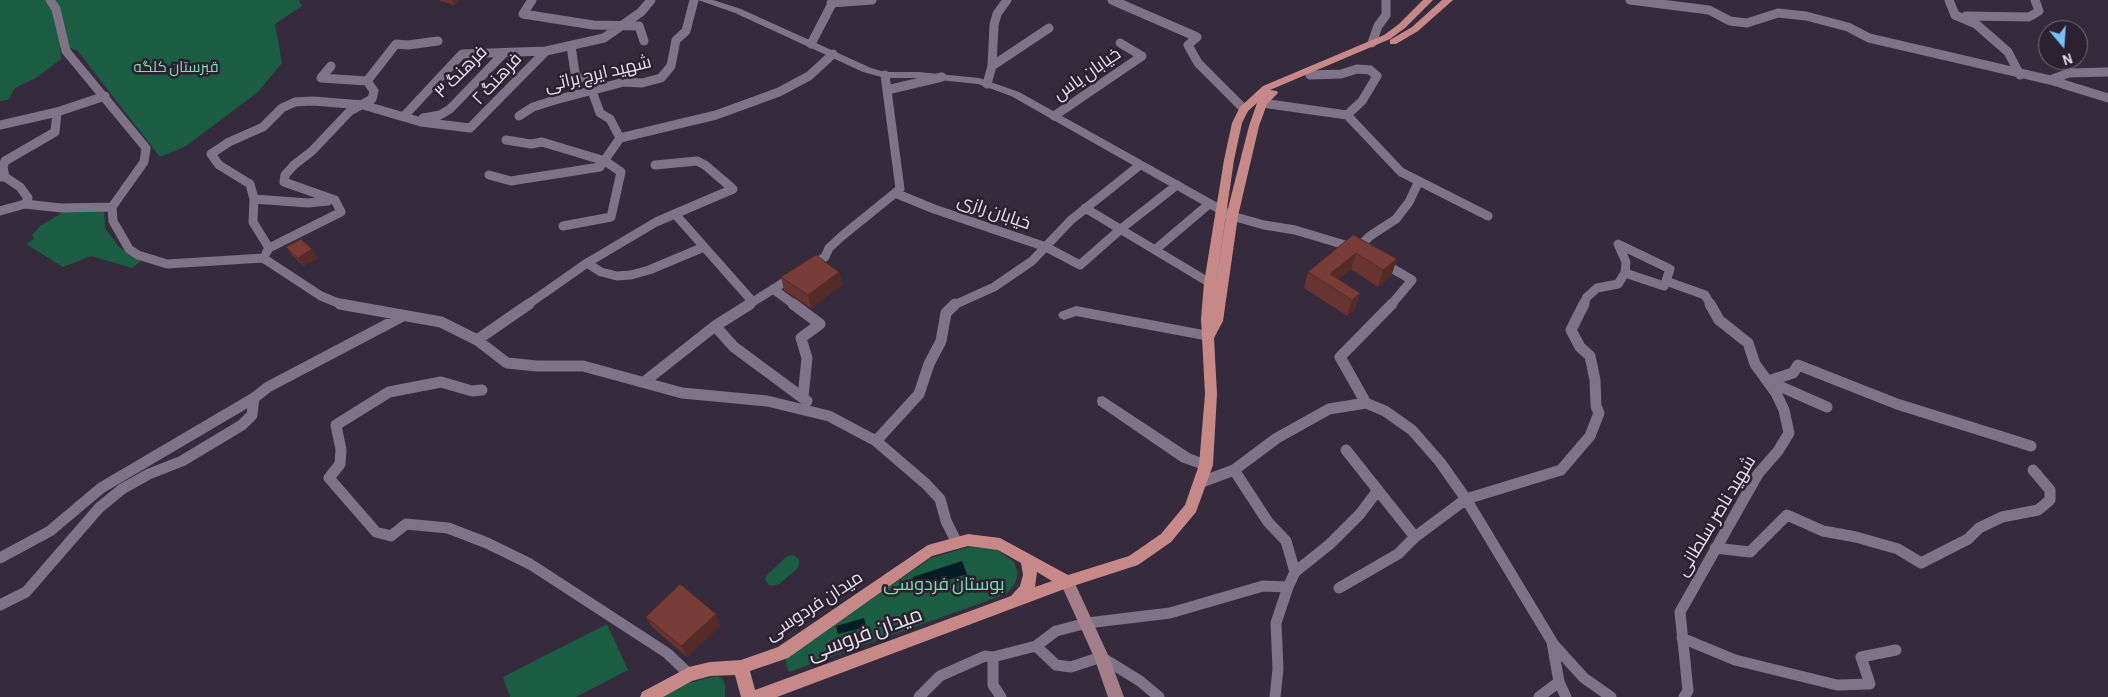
<!DOCTYPE html>
<html>
<head>
<meta charset="utf-8">
<style>
	body { margin:0 }
	#map { position:relative; width:2108px; height:697px; overflow:hidden; background:#352b3c; font-family:"Alegreya Sans",sans-serif }
	canvas { display:block }
	.north { position:absolute; left:2038px; top:20px; width:50px; height:50px; box-sizing:border-box; background:#2b2131; border:1px solid #766e7c; border-radius:50%; rotate:162deg; font-size:14px; font-weight:700; line-height:20px; text-align:center; color:#e7e1ec }
	.north::after { content:''; display:block; margin:auto; width:18px; height:22px; background:#75c0f6; clip-path:polygon(50% 0,100% 100%,50% 72%,0 100%) }
</style>
</head>
<body>
<div id="map">
<canvas width="2108" height="697"></canvas>
<div class="north">N</div>
</div>
<script>
const g = document.querySelector('canvas').getContext('2d');
g.lineJoin = 'round';
function paint(path, color) { g.fillStyle = color; g.fill(path, 'evenodd'); }
const poly = rows => new Path2D(rows.map(r => 'M' + r).join(''));
function stroke(path, color, width, dash) { g.strokeStyle = color; g.lineWidth = width; g.lineCap = dash ? 'butt' : 'round'; g.setLineDash(dash || []); g.stroke(path); }
function label(font, color, halo, rows, align = 'center') {
  g.font = font + ' "Alegreya Sans",Cairo,sans-serif'; g.lineWidth = 5; g.setLineDash([]); g.textBaseline = 'middle'; g.strokeStyle = halo; g.fillStyle = color; for (const [text, x, y, turn = 0] of rows) {
    g.save(); g.translate(x, y); g.rotate((+turn || 0) * Math.PI / 180); g.textAlign = isNaN(turn) ? turn : align; if (halo) g.strokeText(text, 0, 0); g.fillText(text, 0, 0); g.restore();
  }
}
paint(poly([
	[0,0,299,0,302,6,275,24,282,63,258,92,186,146,160,157,77,50,66,47,60,49,61,59,36,78,15,88,8,100,0,101],
	[104,209,105,228,119,247,141,261,132,268,91,256,63,267,26,244,34,239,32,235,40,226,67,210],
	[969,547,996,549,1014,562,1018,573,1015,584,1006,594,789,672,785,659,931,558],
	[793,555,799,559,799,564,797,569,779,584,772,586,768,584,765,579,767,575,786,557],
	[607,624,628,670,576,697,510,697,503,677],
	[717,676,723,679,725,686,725,697,663,697,676,686]
]), '#1a5d42');
paint(poly([
	[962,561,967,574,917,590,913,577],
	[864,618,866,627,838,634,836,626]
]), '#041c24');
stroke(poly([
	[50,0,56,9,66,51,146,148,144,162,112,207,113,221,129,249,138,255,167,264,263,258,321,296,343,305],
	[532,0,523,14,593,25,639,26,644,41],
	[1112,0,1197,37,1188,45,1198,63,1244,109],
	[1630,0,1709,10,1730,21,1747,23,1778,13,1806,16,1848,27,1869,38,2050,80,2069,73,2108,72],
	[1949,0,1955,15,1976,24,2008,52,2020,75],
	[831,3,872,0],
	[1966,16,2029,17,2039,11,2035,0],
	[1372,43,1378,26,1386,15,1386,0],
	[811,44,834,0],
	[571,46,576,79,587,77,600,113,610,119,620,138],
	[992,66,1049,28],
	[1310,75,1341,74,1357,69,1370,70,1377,76,1362,101,1347,115],
	[2050,80,2108,98],
	[367,81,396,44,408,45,438,41],
	[987,84,992,66,994,25,997,14,1007,0],
	[887,90,942,77],
	[1262,103,1347,115,1401,172,1488,216],
	[405,115,462,54,546,51,604,38,641,12,651,0],
	[519,116,533,107,555,100,624,82,642,83,661,78,671,66,676,40,686,31,694,0],
	[1054,116,1142,56,1120,43],
	[423,118,440,115,450,109,504,53],
	[0,125,57,112,105,96],
	[506,140,531,144,542,142,605,161,621,172,611,217,563,226],
	[489,175,511,181,600,167,620,138,716,115,779,92,809,76,833,54],
	[0,177,5,177,20,187,28,198,25,204],
	[5,177,3,167,5,161,55,132,57,112],
	[895,193,934,209,1046,247,1080,265,1122,228,1177,185],
	[254,199,308,203,328,201],
	[1085,208,1210,283],
	[0,211,25,204,61,208,112,207],
	[675,214,752,301],
	[1232,216,1264,225,1295,230,1355,248],
	[269,248,253,222,254,199,250,184,219,165,211,154,229,142,263,127,282,108,295,102,313,101,363,105,421,122,470,128,546,51],
	[1358,248,1370,236,1396,219,1409,202,1419,181],
	[1156,249,1209,204],
	[266,253,269,248,341,212,335,200,284,182,285,175,294,165,312,151,350,111,372,99,374,91,367,81,321,78,331,66],
	[587,263,601,272,617,276,631,275,649,270,704,247],
	[1383,263,1412,280,1391,305],
	[811,266,825,257,829,248,842,236,900,189,885,75],
	[1625,273,1626,262,1618,244,1670,269,1666,281],
	[773,289,795,305],
	[527,305,587,263,656,222,733,189,705,165,697,161,655,165],
	[748,305,794,276],
	[954,305,994,287,1032,261,1071,220,1140,165],
	[1583,305,1587,297,1597,288,1618,284,1625,273,1664,286,1666,281,1705,295,1711,305]
]), '#7f7387', 9);
stroke(poly([
	[340,304,441,322,477,340,507,363,537,366,583,366,682,393,767,401,829,416,876,441,926,484,940,499,946,521,957,543],
	[793,304,820,324,801,338,807,358,803,397,806,401],
	[715,326,734,347,807,401],
	[477,340,529,304],
	[644,382,715,326,750,304],
	[482,390,472,391,441,382,389,392,336,425,341,450,340,464,329,478,376,532,391,536,406,524,448,528,487,543,530,564,667,653,689,674],
	[1366,403,1340,357,1392,304],
	[1827,407,1768,381,1793,373,1798,365,1897,404,2031,446],
	[876,441,919,394,929,364,941,341,946,313,955,304],
	[1346,450,1415,537],
	[1234,470,1268,522,1286,541,1295,572],
	[1199,483,1234,470,1277,438,1329,409,1366,403,1385,411,1412,430,1440,462,1466,499,1554,645,1584,678,1611,697],
	[1715,548,1750,552,1787,515,1823,531,1856,537,1898,549,1921,563,1968,539,1979,528,2002,517,2038,510,2050,500,2050,490,2033,470],
	[0,558,50,531,101,488,254,398],
	[1339,588,1398,554,1415,537,1466,499,1561,470,1590,436,1599,413,1596,406,1595,380,1590,356,1580,347,1571,330,1584,304],
	[0,605,26,592,99,508,122,489,149,474,182,461,242,425,252,415,254,398,268,387,403,316],
	[1682,638,1735,660,1837,685,1870,684,1861,657,1896,650],
	[1552,642,1559,682,1566,697],
	[1036,646,1056,631,1087,623,1170,613,1263,586,1288,587,1295,572,1330,544,1360,514,1378,490],
	[993,657,1036,646,1056,665,1071,667,1101,657,1140,681,1159,697],
	[919,697,940,676,985,656,993,657,993,685,1001,697],
	[1275,697,1278,669,1276,623,1288,587],
	[1539,697,1559,682],
	[1684,697,1688,691,1680,612,1758,474,1778,451,1789,433,1784,410,1776,393,1755,364,1748,343,1719,320,1710,304]
]), '#7f7387', 11);
paint(poly([
	[698,0,713,0,741,9,871,68,885,72,919,72,979,78,1019,92,1234,212,1236,215,1234,218,1226,218,1011,96,978,84,919,78,885,78,863,72,735,13,698,0],
	[1076,306,1209,331,1215,336,1209,341,1076,316,1064,320,1060,318,1058,315,1060,312,1076,306],
	[1103,396,1191,454,1211,461,1213,465,1211,469,1206,471,1181,462,1098,405,1097,401,1098,397,1103,396]
]), '#7f7387');
paint(poly([
	[1067,575,1072,577,1109,657,1124,697,1108,697,1094,657,1060,582,1062,577,1067,575]
]), '#a37e88');
paint(poly([
	[1423,0,1433,0,1405,28,1390,39,1270,90,1277,91,1278,93,1267,104,1259,126,1238,216,1223,321,1214,338,1217,394,1213,465,1196,512,1171,542,1138,565,1067,588,777,697,741,697,735,675,710,676,692,681,663,697,640,697,642,692,689,667,710,662,741,660,778,647,928,545,968,534,1000,538,1068,575,1129,556,1161,534,1185,505,1199,465,1205,394,1201,319,1204,283,1224,160,1232,123,1240,107,1263,86,1384,35,1399,24,1423,0],
	[1257,103,1249,126,1226,216,1215,290,1234,160,1242,123,1248,111,1257,103],
	[968,546,998,550,1021,563,1023,575,1020,586,1011,596,755,690,750,671,788,658,932,556,968,546],
	[1037,572,1052,581,1035,587,1037,572],
	[1442,0,1453,0,1418,31,1396,44,1390,44,1390,40,1412,27,1442,0]
]), '#c68988');
paint(poly([
	[438,0,460,0,454,5],
	[1353,235,1397,259,1391,276,1378,287,1351,269,1339,279,1360,293,1355,309,1347,316,1304,288,1308,272],
	[286,247,318,258,304,266,292,255],
	[839,272,842,285,811,308,784,290,781,277],
	[646,617,721,625,687,657,652,627]
]), '#67342f');
paint(poly([
	[452,0,460,0,454,5],
	[312,249,318,258,304,266,298,258],
	[1356,253,1351,269,1331,286,1330,274],
	[1397,259,1391,276,1378,287,1383,270],
	[839,272,842,285,811,308,808,295],
	[1360,293,1355,309,1347,316,1352,300],
	[716,614,721,625,687,657,681,646]
]), '#542b26');
const building = poly([
	[1353,235,1397,259,1383,270,1356,253,1330,274,1360,293,1352,300,1308,272,1353,235],
	[301,239,312,249,298,258,286,247,301,239],
	[816,255,839,272,808,295,781,277,816,255],
	[680,584,716,614,681,646,646,617,680,584]
]);
paint(building, '#783d37');
stroke(building, '#542b26', 1);
label('15px', '#7ddfb1', '#2b2131', [
	["قبرستان کلگه",176,67]
]);
label('18px', '#e7e1ec', '#2b2131', [
	["فرهنگ ۳",461,72,-45],
	["شهید ایرج براتی",598,74,-13],
	["خیابان یاس",1087,74,-35],
	["فرهنگ ۲",497,79,-47],
	["خیابان رازی",994,212,19],
	["شهید ناصر سلطانی",1716,516,-59],
	["میدان فردوسی",814,606,-33]
]);
label('18px', '#7ddfb1', '#2b2131', [
	["بوستان فردوسی",944,585]
]);
label('21px', '#e7e1ec', '#2b2131', [
	["میدان فروسی",865,634,-20]
]);
</script>
</body>
</html>
